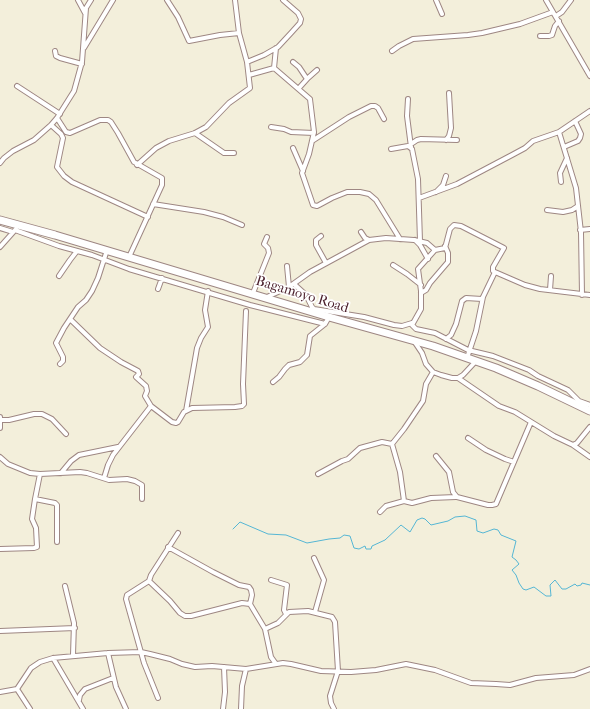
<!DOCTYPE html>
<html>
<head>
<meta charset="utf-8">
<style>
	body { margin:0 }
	canvas { display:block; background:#f3efdb }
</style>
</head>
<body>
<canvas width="590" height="709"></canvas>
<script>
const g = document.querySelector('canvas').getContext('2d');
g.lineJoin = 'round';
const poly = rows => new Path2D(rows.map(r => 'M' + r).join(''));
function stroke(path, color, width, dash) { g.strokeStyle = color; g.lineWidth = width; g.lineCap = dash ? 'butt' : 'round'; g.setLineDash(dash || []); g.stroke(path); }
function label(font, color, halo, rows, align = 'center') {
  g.font = font + ' "IM FELL French Canon",serif'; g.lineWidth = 3.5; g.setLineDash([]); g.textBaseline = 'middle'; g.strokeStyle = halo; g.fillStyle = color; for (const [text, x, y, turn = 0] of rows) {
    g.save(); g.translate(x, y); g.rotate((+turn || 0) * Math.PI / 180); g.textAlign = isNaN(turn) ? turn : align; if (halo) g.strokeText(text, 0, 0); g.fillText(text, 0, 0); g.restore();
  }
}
stroke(poly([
	[233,529,240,522,268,534,286,535,307,543,329,539,340,538,344,535,350,536,354,548,359,549,365,546,366,549,371,549,372,546,385,540,401,525,410,532,417,520,422,518,425,519,431,525,448,521,455,517,465,516,476,520,477,531,483,533,494,529,498,530,501,535,516,541,512,557,516,560,519,564,512,570,516,575,519,583,523,589,526,590,534,587,546,596,551,596,550,585,555,580,562,589,566,589,575,584,577,586,581,585,582,583,590,585]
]), '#55b6d4', 1);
const street = poly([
	[78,0,85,13],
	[167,0,178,17,189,41,220,35,239,33],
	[436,0,442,14],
	[546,0,590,76],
	[556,16,562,12,571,0],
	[540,36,549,36,552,35,555,26,559,21],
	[84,48,113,0],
	[55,51,56,56,60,58,82,64],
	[392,51,399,46,413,39,468,35,482,33,520,24,553,12],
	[247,62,264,55,278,47,291,33,300,23,301,19,298,13,283,0],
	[293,62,299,67,307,79],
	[274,68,276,48],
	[249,75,274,68,310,99,314,132,309,154,302,173,313,205,317,206,319,205,332,198,347,192,360,192,369,194,376,200,400,239],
	[17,86,60,114],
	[299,88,308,78,317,70],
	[408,99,407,116,411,147],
	[57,118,66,132,70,133,100,120,108,120,111,122,118,133,134,162,162,178,162,185,129,257],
	[51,125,61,134,63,138,57,167,64,176,72,182,148,217],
	[271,127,284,129,291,132,314,133],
	[559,132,576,188,581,232,582,295],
	[195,133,224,153,234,153],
	[446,140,449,136,451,128,449,93],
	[312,141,349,117,371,106,375,106,378,108,384,119],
	[411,144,417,140,421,139,457,140],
	[564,147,578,141,580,138,581,134,575,121],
	[293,148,303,171],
	[391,149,408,146,412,149,418,179,420,241],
	[0,163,4,158,13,151,34,140,51,125,57,118,74,91,82,62,86,8,91,0],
	[137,165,156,148,169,141,195,133,206,127,229,103,250,88,247,62,239,33,235,0],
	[561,182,560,173,567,158],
	[436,192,443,185,446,176],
	[419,198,457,184,512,155,525,148,533,141,559,132,590,111],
	[153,204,204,212,223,217,242,225],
	[547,210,563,212,572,210,578,206],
	[0,228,13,232],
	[15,230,59,246,92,255,129,269,250,305,325,324],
	[580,230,590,229],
	[361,232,365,238,369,240,386,238,414,240,427,243,435,250],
	[321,236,316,240,316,245,326,263],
	[415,240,420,245,428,259],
	[0,247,16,229],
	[107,250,98,278,92,291,86,300,78,307,70,319,100,348,121,362,138,371,139,374,136,377,146,386,147,391,145,396,151,406,172,422,176,423,178,422,184,412,192,408,235,407,242,406,244,404,243,384,246,311],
	[393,265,407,274,421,285],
	[287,266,289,287],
	[59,276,70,260,77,251],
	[294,284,306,295,312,307,314,309,364,317,394,325,402,326,412,323],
	[158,289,162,278],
	[550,290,551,276],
	[253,293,269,253,268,248,264,244,267,237],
	[421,293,426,290,430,283,448,262,448,253,445,246],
	[590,295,540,289,525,285,495,272,493,271,493,267,504,248,461,226,454,225,450,229,445,248,435,250,418,269,421,291,421,309,412,325,416,329,435,333,468,350,493,356,529,370,538,376,568,390,579,401,590,405],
	[267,297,289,287,310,272,369,240],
	[446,339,451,335,456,324,462,301,466,298,482,299,495,272],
	[414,341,422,353,426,364,433,372,441,375,452,378,458,378,463,375,476,361],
	[467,358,476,331,483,297],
	[60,364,63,361,63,357,56,343,64,328,70,319],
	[458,378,499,406,515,412,554,436,573,445,577,443,590,427],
	[273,382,279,377,285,369,289,365,300,362,307,355,310,336,325,324,329,317],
	[186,411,197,348,201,338,208,327,205,310,208,291],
	[0,417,0,428],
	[1,420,9,420,34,414,42,414,52,419,66,434],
	[468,438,486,450,505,459,514,462],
	[573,445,590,457],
	[436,456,449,472,453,492,457,497,488,505,492,505,496,504,531,422],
	[0,457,8,464,30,473,40,474,80,472,87,473,109,480,127,479,135,481,142,485,142,499],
	[61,473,71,461,79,455,118,447],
	[318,474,342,461,348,459,360,448,382,442,392,444],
	[104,478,108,465,113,455,151,406],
	[35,499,55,503,57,505,57,542],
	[404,501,412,503,431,498,456,497],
	[380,512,386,506,404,501,400,472,392,444,404,429,423,401,426,384,433,372],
	[178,533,151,575,149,581,170,601,180,613,185,616,191,616,242,603,250,604,265,629,271,657,276,664],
	[168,547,213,572,239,585,249,587,251,590,252,595,250,604],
	[0,549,34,548,37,547,36,528,32,519,35,499,40,474],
	[314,558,324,580,315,612],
	[271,580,287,585,284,610,286,614],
	[149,581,127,595,126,599,144,663,158,698],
	[65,586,74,623,73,655],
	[265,629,278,623,289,612,308,611,332,617,335,622,338,671,330,696,331,703,334,709],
	[0,631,75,628],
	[108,653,116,687,126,709],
	[53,658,83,709],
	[17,689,30,709],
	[0,692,17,689,31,668,40,662,53,658,108,653,141,652,150,654,170,659,182,664,195,667,212,666,246,669,283,663,291,664,321,671,351,672,376,670,406,664,435,670,471,683,496,684,510,685,536,678,574,675,590,669],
	[79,700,80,695,85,689,113,678],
	[223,709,225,692,224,667],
	[241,709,242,686,246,669]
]);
const highway = poly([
	[0,220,55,235,329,317,433,346,496,368,538,386,590,411]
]);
stroke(street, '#9e8783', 6);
stroke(highway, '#9e8783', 9);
stroke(street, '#fff', 4);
stroke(highway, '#fff', 7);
label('14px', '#4a1f2b', '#fff', [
	["Bagamoyo Road",302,295,17]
]);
</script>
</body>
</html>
